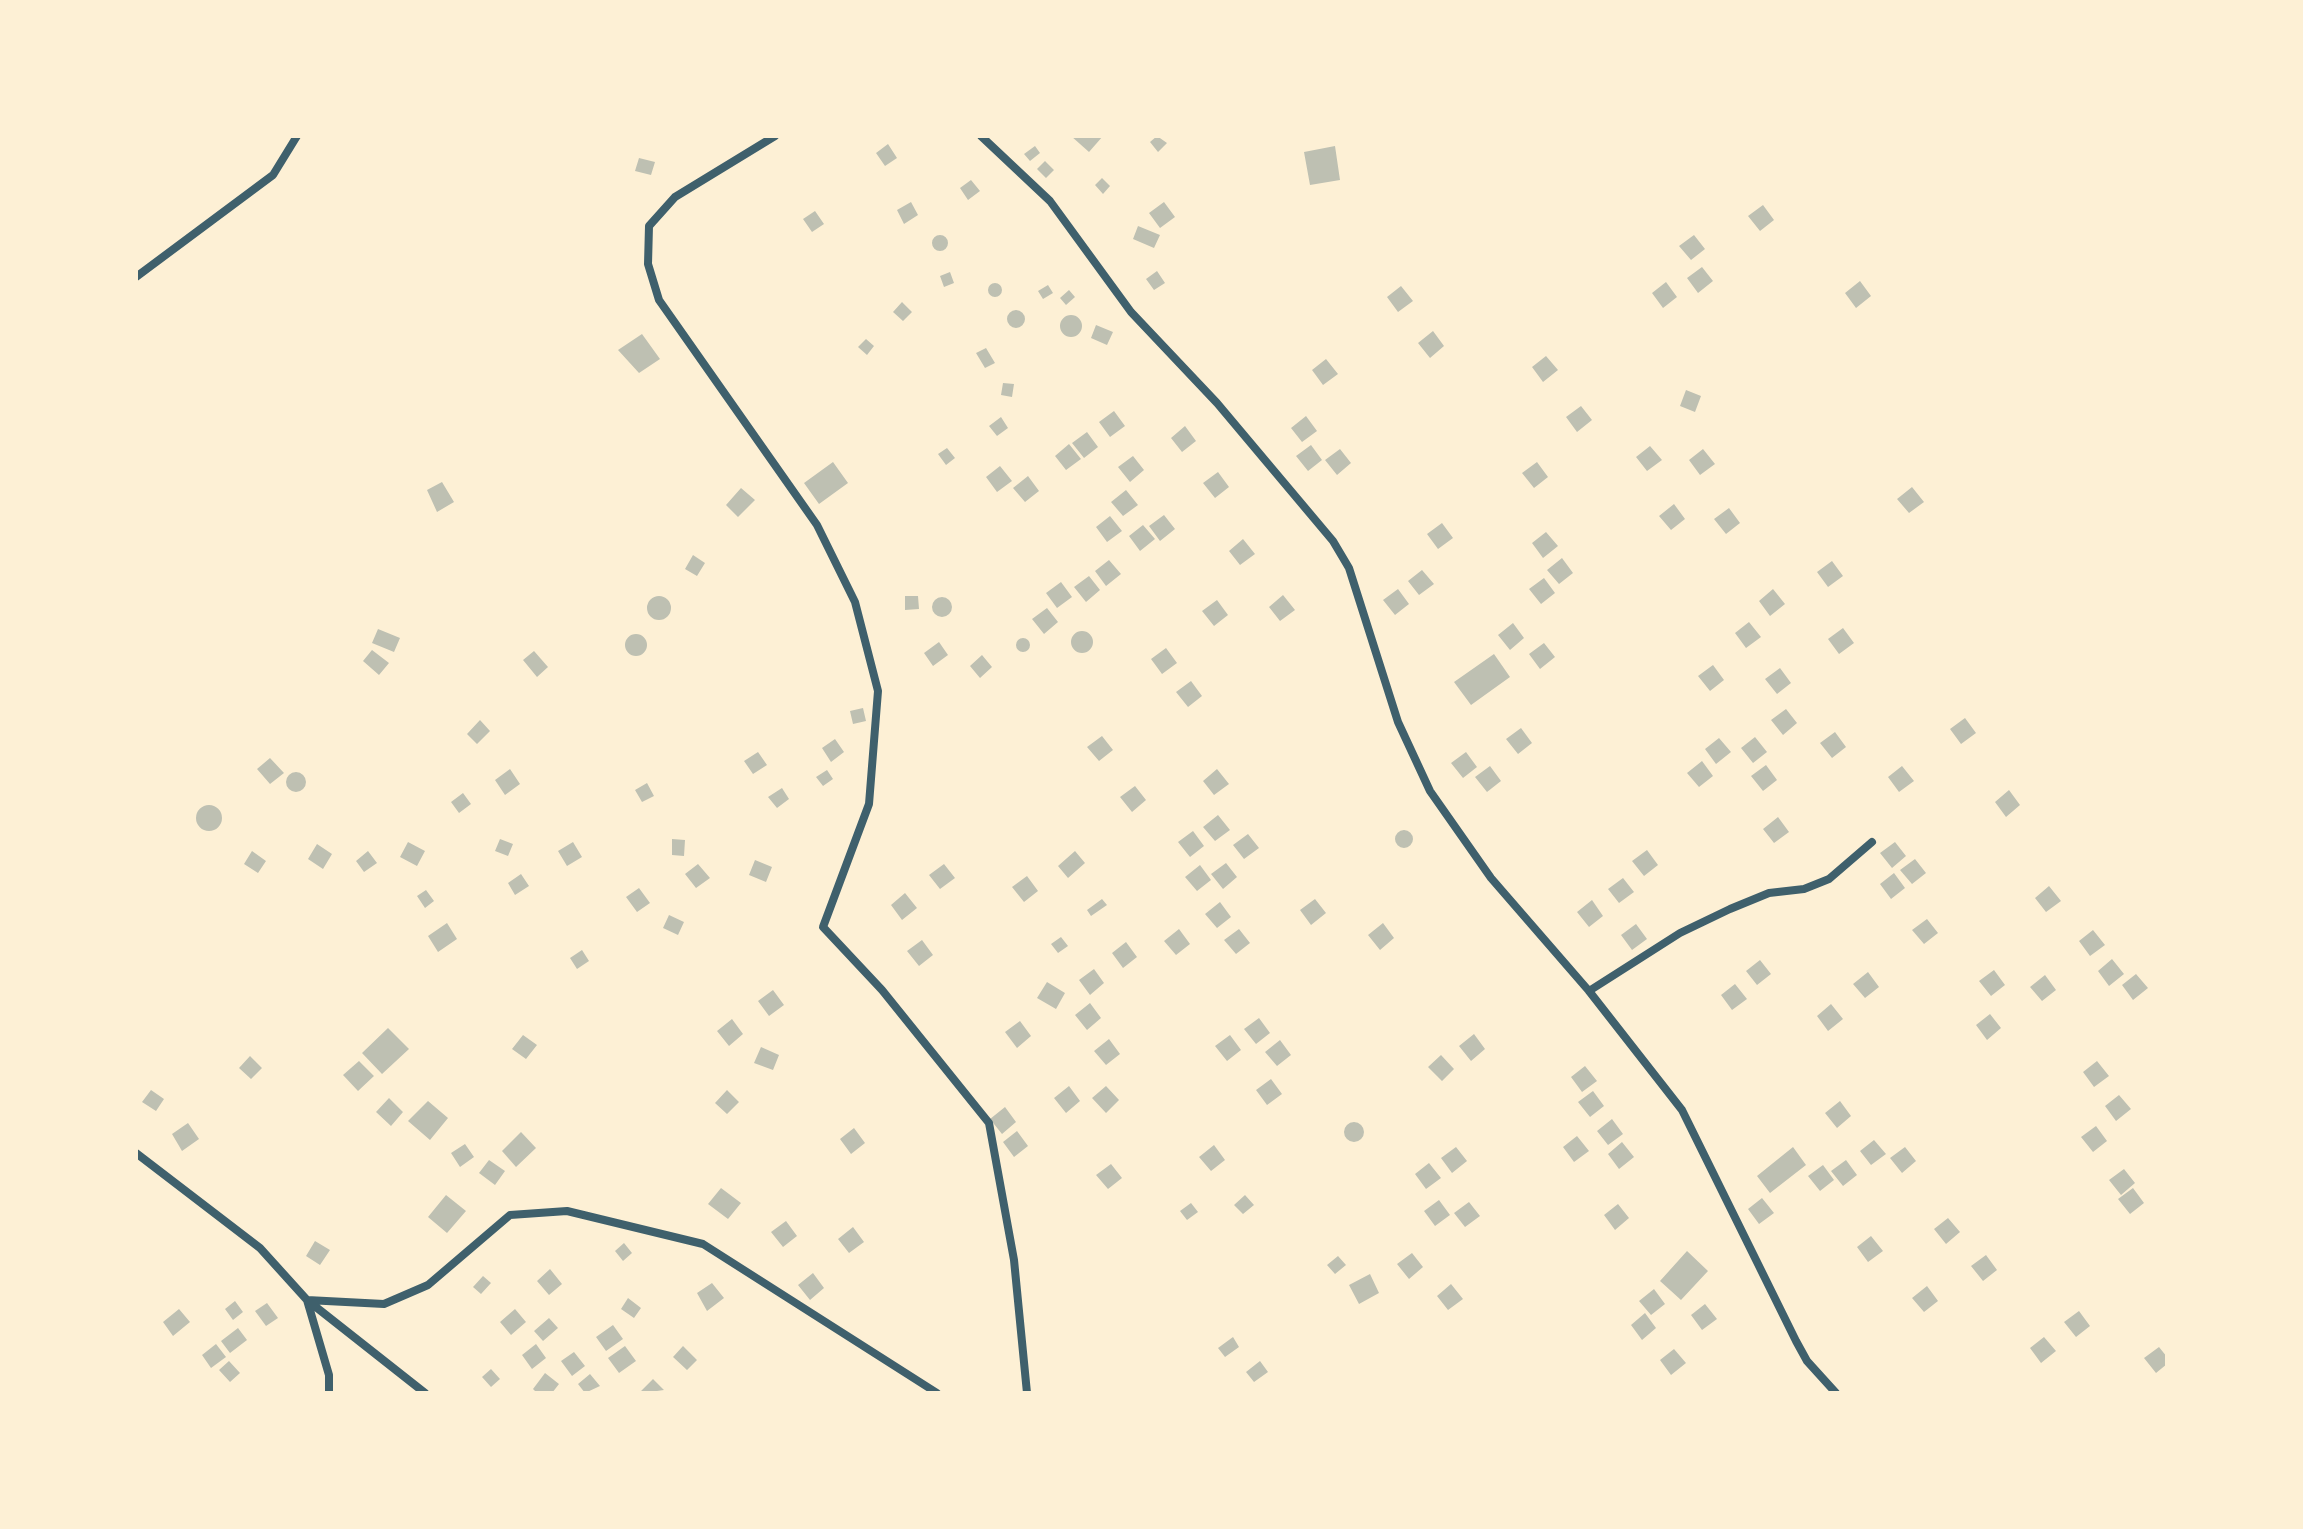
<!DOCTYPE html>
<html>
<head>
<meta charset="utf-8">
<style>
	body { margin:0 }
	#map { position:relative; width:2303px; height:1529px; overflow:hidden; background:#fdf0d5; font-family:"Archivo Narrow",sans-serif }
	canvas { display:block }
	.frame { position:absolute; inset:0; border:138px solid #fdf0d5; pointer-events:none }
</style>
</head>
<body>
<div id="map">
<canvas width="2303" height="1529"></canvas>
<div class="frame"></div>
</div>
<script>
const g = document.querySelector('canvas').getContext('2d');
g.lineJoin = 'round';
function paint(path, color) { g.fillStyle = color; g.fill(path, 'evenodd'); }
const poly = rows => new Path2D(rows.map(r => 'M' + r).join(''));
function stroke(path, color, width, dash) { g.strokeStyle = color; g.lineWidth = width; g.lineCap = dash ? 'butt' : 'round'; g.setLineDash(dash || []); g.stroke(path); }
paint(poly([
	[1071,136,1103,136,1089,152],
	[1157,136,1167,143,1158,152,1150,142],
	[888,144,897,158,885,166,876,153],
	[1035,146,1040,153,1030,161,1024,154],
	[1335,146,1340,180,1310,185,1304,152],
	[639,158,655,162,651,175,635,171],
	[1045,161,1054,170,1046,178,1037,169],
	[1102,178,1110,186,1103,194,1095,185],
	[971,180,980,191,968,200,960,188],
	[911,202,918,215,904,224,897,210],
	[1164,202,1175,217,1160,228,1149,213],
	[1763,205,1774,220,1760,231,1748,216],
	[815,211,824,224,812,232,803,219],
	[1138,226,1160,235,1154,248,1133,239],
	[1694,235,1705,249,1691,260,1679,246],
	'932 243a8 8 0 1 1 16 0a8 8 0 1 1-16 0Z',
	[1702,267,1713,281,1698,293,1687,278],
	[1157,271,1165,283,1154,290,1146,279],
	[950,272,954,283,944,287,940,276],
	[1860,281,1871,296,1856,308,1845,293],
	[1666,282,1677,297,1663,308,1652,293],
	'988 290a7 7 0 1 1 14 0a7 7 0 1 1-14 0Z',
	[1048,285,1053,293,1043,299,1038,291],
	[1401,286,1413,301,1398,312,1387,297],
	[1069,290,1075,297,1066,305,1060,298],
	[902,302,912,312,903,321,893,312],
	'1007 319a9 9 0 1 1 18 0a9 9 0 1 1-18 0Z',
	'1060 326a11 11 0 1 1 22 0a11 11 0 1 1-22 0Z',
	[1096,325,1113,332,1107,345,1091,338],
	[1433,331,1444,346,1430,358,1418,343],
	[642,334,660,359,639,373,618,350],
	[866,339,874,346,867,355,858,347],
	[986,348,995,363,985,368,976,353],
	[1546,356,1558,370,1543,382,1532,367],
	[1326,359,1338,374,1323,385,1312,370],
	[1003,383,1014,384,1012,397,1001,395],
	[1686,390,1701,396,1695,412,1680,406],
	[1581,406,1592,420,1577,432,1566,417],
	[1114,411,1125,426,1110,437,1099,422],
	[1306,416,1317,431,1302,442,1291,428],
	[1001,417,1008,428,997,436,989,426],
	[1185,426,1196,441,1182,452,1171,438],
	[1087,432,1098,447,1084,458,1072,443],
	[1069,444,1081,459,1066,470,1055,456],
	[1311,445,1322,460,1308,471,1296,456],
	[1650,446,1662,460,1647,471,1636,457],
	[947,448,955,458,946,465,938,454],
	[1340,449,1351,463,1337,475,1325,460],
	[1703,449,1715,464,1700,475,1689,460],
	[1133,456,1144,470,1130,482,1118,467],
	[833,462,848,483,819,504,804,483],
	[1537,462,1548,477,1534,488,1522,473],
	[1000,466,1012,481,997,492,986,477],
	[1218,472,1229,487,1215,498,1203,483],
	[1028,476,1039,491,1025,502,1013,488],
	[442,482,454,502,437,512,427,490],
	[1912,487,1924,502,1909,513,1897,499],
	[741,488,755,500,738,517,726,505],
	[1126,490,1138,505,1123,516,1111,502],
	[1674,504,1685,519,1671,530,1659,516],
	[1729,508,1740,523,1726,534,1714,519],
	[1164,515,1175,529,1160,541,1149,526],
	[1110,516,1122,531,1107,542,1096,527],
	[1442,523,1453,538,1438,549,1427,534],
	[1143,525,1155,539,1140,551,1129,536],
	[1546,532,1558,546,1543,558,1532,543],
	[1243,539,1255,554,1240,565,1229,551],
	[693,555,705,563,697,576,685,569],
	[1562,558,1573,573,1559,584,1547,570],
	[1109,560,1121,574,1106,586,1095,571],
	[1832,561,1843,576,1828,587,1817,572],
	[1422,570,1434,584,1419,595,1408,581],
	[1089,576,1100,590,1086,602,1074,587],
	[1544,578,1555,593,1541,604,1529,589],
	[1061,582,1072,597,1057,608,1046,593],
	[1398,589,1409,604,1395,615,1383,600],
	[1773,589,1785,604,1770,616,1759,601],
	[1283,595,1295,610,1280,621,1269,607],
	'647 608a12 12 0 1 1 24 0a12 12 0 1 1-24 0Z',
	[905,596,918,596,919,609,905,610],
	'932 607a10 10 0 1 1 20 0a10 10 0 1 1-20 0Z',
	[1217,600,1228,615,1214,626,1202,611],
	[1047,608,1058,622,1044,634,1032,619],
	[1749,622,1761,637,1746,648,1735,633],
	[1513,623,1524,638,1510,650,1498,635],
	[1843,628,1854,643,1839,654,1828,639],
	[378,629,400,638,394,652,372,643],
	'1071 642a11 11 0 1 1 22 0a11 11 0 1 1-22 0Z',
	'625 645a11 11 0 1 1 22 0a11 11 0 1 1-22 0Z',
	'1016 645a7 7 0 1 1 14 0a7 7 0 1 1-14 0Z',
	[939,642,948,655,933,666,924,653],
	[1544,643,1555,657,1540,669,1529,654],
	[1166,648,1177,663,1162,674,1151,659],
	[372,650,389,663,379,675,363,661],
	[534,651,548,667,537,677,523,660],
	[1494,654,1510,677,1471,705,1454,682],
	[982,655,992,667,980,678,970,666],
	[1713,665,1724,680,1710,691,1698,676],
	[1780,668,1791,683,1777,694,1765,679],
	[1191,681,1202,696,1188,707,1176,692],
	[863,708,866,721,853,724,850,711],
	[1786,709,1797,723,1783,735,1771,720],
	[1965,718,1976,733,1961,744,1950,729],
	[480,720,490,731,477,744,467,734],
	[1521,728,1532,743,1518,754,1506,739],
	[1835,732,1846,747,1832,758,1820,743],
	[1102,736,1113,750,1099,761,1087,747],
	[1755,737,1767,752,1753,763,1741,748],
	[1719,738,1731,752,1716,764,1705,749],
	[835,739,844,752,831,762,822,748],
	[758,752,767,765,753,774,744,761],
	[1466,752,1477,767,1463,778,1451,763],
	[270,758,284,773,270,784,257,769],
	[1702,761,1713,776,1699,787,1687,773],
	[1766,765,1777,780,1763,791,1751,776],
	[1490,766,1501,781,1487,792,1475,777],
	[1902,766,1914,781,1899,792,1888,777],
	[510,769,520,784,505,795,495,780],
	[1217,769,1229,784,1214,795,1203,781],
	[827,770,833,779,823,786,816,777],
	'286 782a10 10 0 1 1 20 0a10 10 0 1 1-20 0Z',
	[647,783,654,796,642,802,635,790],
	[1135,786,1146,800,1132,812,1120,797],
	[782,788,789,799,777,808,768,797],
	[2009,790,2020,805,2006,817,1995,802],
	[463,793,471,804,459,813,451,802],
	'196 818a13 13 0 1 1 26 0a13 13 0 1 1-26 0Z',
	[1218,815,1230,830,1215,841,1203,827],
	[1778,817,1789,832,1774,843,1763,829],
	'1395 839a9 9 0 1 1 18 0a9 9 0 1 1-18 0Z',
	[1193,831,1204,846,1190,857,1178,842],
	[1248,834,1259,848,1244,859,1233,845],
	[500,839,513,844,508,856,495,851],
	[672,839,685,840,684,856,672,855],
	[408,842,425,851,417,866,400,857],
	[573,842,582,857,567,866,558,851],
	[1895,842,1906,856,1892,868,1880,853],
	[317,844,332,854,323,869,308,859],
	[1647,850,1658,865,1644,876,1632,861],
	[252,851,266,861,258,873,244,864],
	[368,851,377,863,364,872,356,861],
	[1075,851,1085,863,1068,878,1058,866],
	[1915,859,1926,873,1912,884,1900,870],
	[755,860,772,867,766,882,749,875],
	[1226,863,1237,877,1223,889,1211,874],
	[698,864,710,878,696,888,685,874],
	[944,864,955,878,940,889,929,875],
	[1200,865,1211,880,1197,891,1185,877],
	[1894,873,1905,888,1891,899,1880,884],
	[521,874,529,886,515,895,508,883],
	[1027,876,1038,891,1024,902,1012,887],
	[1623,878,1634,892,1619,903,1608,889],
	[2049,886,2061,901,2046,912,2035,898],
	[639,888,650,903,637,912,626,897],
	[426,890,434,901,425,908,417,896],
	[905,893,917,908,902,920,891,905],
	[1102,899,1107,905,1091,916,1087,910],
	[1315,899,1326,913,1311,925,1300,910],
	[1592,900,1603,916,1589,927,1577,912],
	[1220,902,1231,917,1217,928,1205,914],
	[669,915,684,922,678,935,663,928],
	[1927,919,1938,933,1924,944,1912,930],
	[447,923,457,939,438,952,428,936],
	[1383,923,1394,938,1380,950,1368,935],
	[1636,924,1647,939,1632,950,1621,935],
	[1179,929,1190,944,1176,955,1164,941],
	[1239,929,1250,943,1236,954,1224,940],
	[2093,930,2105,945,2090,956,2079,941],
	[1061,937,1068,946,1058,953,1051,944],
	[922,940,933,955,919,966,907,951],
	[1126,942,1137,957,1123,968,1112,953],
	[582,950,589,961,577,969,570,958],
	[2112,959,2124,974,2109,986,2098,971],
	[1760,960,1771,974,1757,985,1746,971],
	[1094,969,1104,983,1090,995,1079,980],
	[1994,970,2005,985,1991,996,1979,981],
	[1868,972,1879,987,1865,998,1853,984],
	[2136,974,2148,988,2133,1000,2122,985],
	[2045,975,2056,990,2042,1001,2030,987],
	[1047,982,1065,993,1056,1009,1037,998],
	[1735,984,1747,999,1732,1010,1721,995],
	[773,990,784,1005,769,1016,758,1001],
	[1090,1003,1101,1018,1087,1030,1075,1015],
	[1831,1004,1843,1019,1828,1031,1817,1016],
	[1990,1014,2001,1028,1987,1040,1976,1025],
	[1259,1018,1270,1033,1256,1044,1244,1029],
	[732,1019,743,1034,729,1046,717,1031],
	[1020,1021,1031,1036,1017,1048,1005,1032],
	[388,1028,409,1049,382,1074,362,1053],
	[1474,1034,1485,1049,1471,1061,1459,1046],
	[523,1035,537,1045,526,1059,512,1049],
	[1230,1035,1241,1050,1227,1061,1215,1046],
	[1109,1039,1120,1054,1106,1065,1094,1051],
	[1280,1040,1291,1055,1277,1066,1265,1052],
	[761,1047,779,1055,773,1070,754,1063],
	[1441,1055,1454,1069,1442,1081,1428,1067],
	[250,1056,262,1068,251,1079,239,1068],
	[359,1061,374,1076,358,1091,343,1075],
	[2097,1061,2109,1076,2094,1087,2083,1072],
	[1585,1066,1597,1081,1582,1092,1571,1077],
	[1271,1079,1282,1094,1267,1105,1256,1090],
	[1069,1086,1080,1101,1066,1113,1054,1098],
	[1106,1086,1119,1100,1106,1113,1092,1098],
	[151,1090,164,1099,156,1111,142,1102],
	[727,1090,739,1102,727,1114,715,1103],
	[1593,1091,1604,1106,1590,1117,1578,1102],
	[2119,1095,2131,1109,2116,1121,2105,1106],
	[389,1098,403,1112,391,1126,376,1112],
	[428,1101,448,1118,430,1140,408,1121],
	[1840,1101,1851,1116,1837,1128,1825,1113],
	[1005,1107,1016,1122,1002,1134,990,1119],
	[1612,1119,1623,1134,1608,1145,1597,1131],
	'1344 1132a10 10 0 1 1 20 0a10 10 0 1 1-20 0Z',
	[188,1123,199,1139,182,1151,172,1134],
	[2096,1126,2107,1141,2093,1152,2081,1137],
	[854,1128,865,1143,851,1154,840,1139],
	[1017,1131,1028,1146,1014,1157,1003,1142],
	[521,1132,536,1148,516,1167,502,1151],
	[1577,1136,1589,1151,1574,1162,1563,1147],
	[1874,1140,1886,1154,1871,1165,1860,1151],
	[1622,1142,1634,1157,1619,1169,1608,1154],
	[465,1144,474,1157,460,1167,451,1153],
	[1214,1145,1225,1160,1211,1171,1199,1157],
	[1456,1147,1467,1161,1452,1173,1441,1158],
	[1793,1147,1806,1165,1770,1193,1757,1176],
	[1905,1147,1916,1161,1902,1173,1890,1158],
	[489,1160,505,1171,495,1185,479,1173],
	[1846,1160,1857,1175,1843,1186,1831,1171],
	[1429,1163,1441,1178,1426,1189,1415,1174],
	[1111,1164,1122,1178,1108,1189,1096,1175],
	[1823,1165,1834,1180,1820,1191,1808,1176],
	[2124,1169,2135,1183,2121,1195,2109,1180],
	[721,1188,741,1203,728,1219,708,1204],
	[2133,1188,2144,1203,2130,1214,2118,1199],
	[446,1195,466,1211,447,1233,428,1217],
	[1245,1195,1254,1205,1243,1214,1234,1205],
	[1762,1198,1774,1213,1759,1224,1748,1209],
	[1439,1200,1450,1215,1435,1226,1424,1211],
	[1469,1202,1480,1216,1465,1227,1454,1213],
	[1191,1203,1198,1212,1187,1220,1180,1211],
	[1618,1204,1629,1218,1615,1230,1604,1215],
	[1948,1218,1960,1232,1946,1244,1934,1229],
	[786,1221,797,1236,783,1247,771,1232],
	[853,1227,864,1242,849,1253,838,1239],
	[1871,1236,1883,1251,1868,1262,1857,1247],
	[315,1241,330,1250,320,1265,306,1256],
	[624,1243,632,1253,623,1261,615,1251],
	[1687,1251,1708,1271,1681,1300,1660,1281],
	[1412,1253,1423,1267,1409,1279,1397,1264],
	[1986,1255,1997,1270,1983,1281,1971,1266],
	[1338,1256,1346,1265,1335,1274,1327,1265],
	[550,1269,562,1284,549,1295,537,1281],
	[813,1273,824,1288,810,1300,798,1285],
	[1370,1274,1379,1293,1359,1304,1349,1285],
	[483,1276,491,1283,481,1294,473,1287],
	[712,1283,724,1298,707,1311,697,1293],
	[1451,1284,1463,1299,1448,1310,1437,1296],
	[1927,1286,1938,1301,1924,1312,1912,1298],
	[1654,1289,1665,1304,1651,1315,1639,1301],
	[628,1298,641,1308,634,1318,621,1309],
	[235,1301,243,1312,233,1320,225,1309],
	[267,1303,278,1318,266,1326,255,1311],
	[1705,1304,1717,1319,1702,1330,1691,1315],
	[179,1309,190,1322,173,1336,163,1322],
	[515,1309,526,1322,511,1335,500,1322],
	[2079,1311,2090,1326,2076,1337,2064,1322],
	[1645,1313,1656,1328,1642,1340,1631,1325],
	[549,1318,558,1328,543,1341,534,1331],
	[613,1325,623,1339,606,1351,596,1337],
	[238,1328,247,1340,230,1353,221,1341],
	[1233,1337,1239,1347,1225,1357,1218,1348],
	[2044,1337,2056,1351,2041,1363,2030,1348],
	[216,1344,226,1357,211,1368,202,1355],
	[536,1344,546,1358,532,1369,522,1355],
	[625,1346,636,1361,619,1373,608,1358],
	[683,1346,697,1360,687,1370,673,1357],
	[2159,1347,2167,1357,2167,1364,2156,1373,2144,1358],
	[1674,1349,1686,1363,1671,1375,1660,1360],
	[574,1352,585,1366,572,1376,561,1361],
	[229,1361,240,1373,230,1382,219,1370],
	[1260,1361,1268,1372,1254,1382,1246,1372],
	[491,1369,500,1379,491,1387,482,1377],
	[545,1373,559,1384,552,1393,537,1393,533,1389],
	[590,1374,600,1386,585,1393,578,1384],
	[653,1379,664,1390,643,1393,641,1391]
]), '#bec0b2');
stroke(poly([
	[775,136,675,197,649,226,648,264,659,300,817,525,855,602,878,691,869,804,823,927,882,990,989,1123,1014,1260,1027,1393],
	[981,136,1050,201,1131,312,1217,403,1333,541,1349,568,1398,722,1430,791,1491,878,1589,991,1682,1110,1796,1341,1807,1361,1836,1393],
	[136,277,273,175,297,136],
	[1589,991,1680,933,1730,909,1769,893,1804,889,1829,879,1872,842],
	[136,1153,260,1248,307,1300,329,1375,329,1393],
	[307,1300,384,1304,428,1285,510,1215,567,1211,703,1244,937,1393],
	[307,1300,425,1393]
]), '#3f606c', 8);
</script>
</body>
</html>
